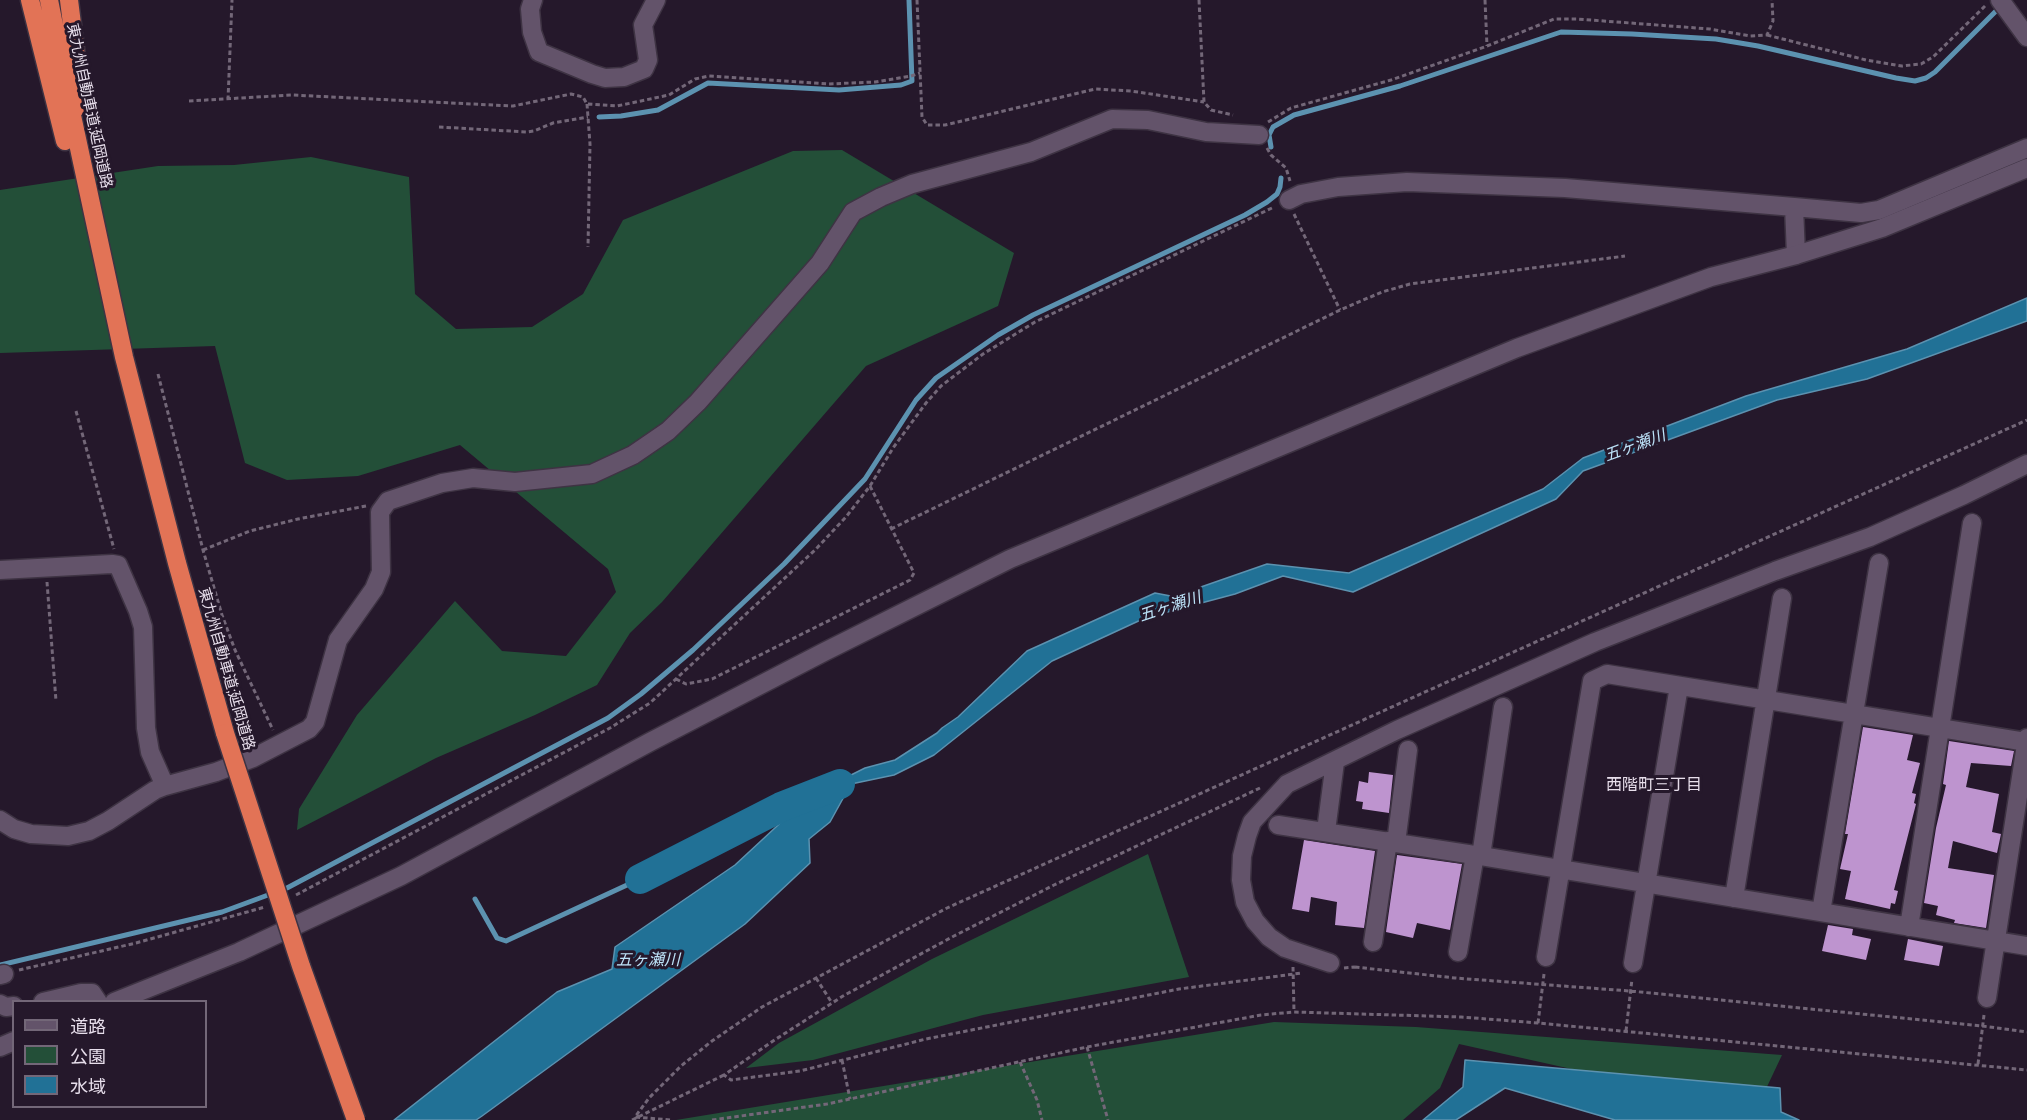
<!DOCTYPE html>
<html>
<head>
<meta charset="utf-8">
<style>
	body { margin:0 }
	#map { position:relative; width:2027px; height:1120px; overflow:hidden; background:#25182b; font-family:"PT Sans Narrow","Noto Sans JP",sans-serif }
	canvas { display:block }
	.legend { position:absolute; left:12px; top:1000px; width:195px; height:108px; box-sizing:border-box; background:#25182b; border:2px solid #736778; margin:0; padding:8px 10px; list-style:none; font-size:18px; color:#e7deeb }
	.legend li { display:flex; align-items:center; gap:12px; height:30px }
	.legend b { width:30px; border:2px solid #736778 }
</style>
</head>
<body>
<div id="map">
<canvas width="2027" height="1120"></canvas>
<ul class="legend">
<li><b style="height:8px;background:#63536a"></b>道路</li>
<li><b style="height:16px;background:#234f38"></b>公園</li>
<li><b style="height:16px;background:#217196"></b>水域</li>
</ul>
</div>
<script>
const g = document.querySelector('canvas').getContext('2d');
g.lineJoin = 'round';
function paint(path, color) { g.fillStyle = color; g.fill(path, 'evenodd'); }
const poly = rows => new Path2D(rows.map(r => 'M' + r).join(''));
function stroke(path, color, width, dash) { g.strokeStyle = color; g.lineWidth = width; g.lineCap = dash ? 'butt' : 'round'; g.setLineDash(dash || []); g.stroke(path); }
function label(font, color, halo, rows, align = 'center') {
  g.font = font + ' "PT Sans Narrow","Noto Sans JP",sans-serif'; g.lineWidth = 6; g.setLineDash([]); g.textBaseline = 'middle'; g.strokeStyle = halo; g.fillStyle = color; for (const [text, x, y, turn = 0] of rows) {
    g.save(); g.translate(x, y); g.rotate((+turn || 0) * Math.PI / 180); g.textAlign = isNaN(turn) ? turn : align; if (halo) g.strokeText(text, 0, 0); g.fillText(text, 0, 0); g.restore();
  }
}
paint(poly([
	[842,150,1014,253,998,306,866,366,662,602,630,633,597,685,535,715,436,758,297,830,299,809,357,715,455,601,502,651,566,656,616,592,608,569,460,445,358,476,287,480,245,463,215,346,0,353,0,190,158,166,234,165,311,157,409,177,415,294,456,329,532,327,583,294,623,220,793,151],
	[1148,854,1189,977,983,1015,813,1060,746,1068,779,1043,932,959],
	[1274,1022,1416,1027,1782,1055,1756,1110,1459,1044,1440,1088,1403,1120,676,1120]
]), '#234f38');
const water = poly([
	[2027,298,2027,321,1867,379,1777,400,1583,471,1556,499,1353,592,1283,576,1235,594,1145,618,1052,661,934,755,894,775,851,784,830,822,809,839,810,863,745,924,482,1116,476,1120,394,1120,557,992,612,969,615,947,735,865,790,814,839,781,865,768,895,760,937,733,942,728,958,717,1027,651,1155,593,1181,598,1201,593,1198,588,1267,564,1349,573,1543,489,1583,458,1746,396,1907,349,2027,298],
	[1465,1060,1780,1088,1781,1112,1799,1120,1615,1120,1505,1088,1456,1120,1423,1120,1463,1087,1465,1060]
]);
paint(water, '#217196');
stroke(water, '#5c92b0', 1.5);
stroke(poly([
	[599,117,621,116,658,110,708,83,839,90,901,85,912,81,909,0],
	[1271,147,1269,135,1273,127,1294,115,1400,86,1561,32,1632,34,1716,39,1758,46,1896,78,1915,81,1926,78,1935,72,1996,11],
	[475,899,497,938,506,941,640,879],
	[0,965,222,912,287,888,608,718,641,694,693,650,784,564,865,479,916,400,936,378,998,335,1033,315,1245,215,1267,202,1277,194,1280,187,1281,178]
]), '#5c92b0', 5);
stroke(poly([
	[640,879,781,807,840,784]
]), '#217196', 30);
paint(poly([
	[1863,727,1913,735,1907,760,1920,763,1912,793,1916,794,1914,803,1916,804,1894,890,1898,891,1895,904,1891,903,1890,909,1845,899,1851,871,1840,869,1848,834,1845,834],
	[1949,741,2014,751,2011,766,1971,763,1966,787,1999,794,1992,832,2001,834,1997,853,1953,841,1948,868,1994,875,1986,928,1954,923,1955,920,1936,915,1938,906,1924,903,1936,828,1946,785,1943,784],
	[1369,772,1393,775,1389,813,1362,809,1363,802,1356,801,1359,781,1368,783],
	[1304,840,1375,851,1364,928,1335,925,1337,902,1311,897,1309,912,1292,909],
	[1397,855,1462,864,1450,930,1417,923,1413,938,1386,932],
	[1828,925,1853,929,1852,935,1871,939,1866,960,1822,951],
	[1908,939,1943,946,1939,966,1904,960]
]), '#be94cf');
const minor = poly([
	[533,0,530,9,532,32,539,52,592,74,605,78,624,77,644,69,648,60,643,25,656,0],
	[2000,0,2027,37],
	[1289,200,1301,194,1338,187,1407,182,1565,188,1794,207,1796,255],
	[1794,207,1861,213,1879,210,2027,148],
	[0,570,112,564,118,565,138,611,143,627,146,728,150,752,165,786],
	[0,820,14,829,31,834,68,836,89,831,108,821,155,790,165,786,216,772,253,758,309,729,315,722,338,640,374,589,381,572,380,512,388,501,442,483,473,478,515,482,592,474,633,455,668,431,698,402,820,263,853,212,881,197,912,184,1031,152,1112,119,1148,120,1206,132,1259,135],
	[1278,825,1481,856,2027,946],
	[1326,831,1335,762],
	[1396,843,1408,750],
	[1481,856,1503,707],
	[1734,898,1782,598],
	[1821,912,1879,563],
	[1909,927,1972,523],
	[1373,942,1388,841],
	[1458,952,1475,855],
	[1546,957,1592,681,1607,674,2027,742],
	[1330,963,1285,948,1269,937,1255,921,1245,902,1241,880,1242,856,1247,836,1252,822,1287,784,1397,730,1595,642,1775,571,1870,537,1964,495,2027,464],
	[1633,963,1679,686],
	[0,975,4,974],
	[1987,998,2027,738],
	[43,1002,81,993,92,993,98,1002],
	[0,1004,6,1007,14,1006]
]);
const tertiary = poly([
	[114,1002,239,952,401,876,650,742,826,651,1010,559,1517,348,1711,277,1796,255,1882,228,2027,168],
	[0,1047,14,1041]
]);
const motorway = poly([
	[30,0,65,141],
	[49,0,71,111,124,357,177,563,225,733],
	[69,0,75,48,80,106]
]);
stroke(minor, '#3e3343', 21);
stroke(tertiary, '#3e3343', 21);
stroke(motorway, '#3e3343', 21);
stroke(poly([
	[917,0,922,117,927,125,945,125,1095,89,1131,91,1204,102],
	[1199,0,1204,102,1211,110,1233,115],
	[1485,0,1487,46],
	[1767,35,1866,60,1902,66,1921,64,1933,57,1985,6],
	[228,100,232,0],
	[189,101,292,95,513,106,571,94,583,97,587,104,617,106,669,95,695,79,709,76,828,84,875,82,911,76,920,73],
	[587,104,590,144,588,247],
	[1268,122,1291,108,1391,80,1487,46,1554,19,1577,19,1710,29,1750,36,1767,35,1773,21,1772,0],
	[439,127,527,132,534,131,553,123,588,117],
	[1267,148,1271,155,1286,168,1290,181],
	[1294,214,1340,310],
	[158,374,203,550,222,615,235,650,273,730],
	[76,411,114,549],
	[891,529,1340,310,1382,292,1410,284,1625,256],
	[203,550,250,531,298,519,366,506],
	[47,582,56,701],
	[676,679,686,684,712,679,910,580,914,573,870,486],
	[1260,788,1054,885,954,936,843,996,773,1041,724,1075,731,1080,800,1071,926,1039,1179,989,1302,973],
	[296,895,610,728,650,703,815,550,846,517,870,486,893,448,926,403,941,386,983,354,1035,322,1274,207],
	[1293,967,1294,1012],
	[1355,967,1455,978,1630,991,1982,1026,2027,1032],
	[1344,968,1355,967],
	[19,970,136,943,265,907],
	[816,978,832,1003],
	[1538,1023,1544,974],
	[1626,1031,1632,979],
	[1087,1047,1108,1120],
	[842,1060,850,1099],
	[1020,1062,1037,1100,1042,1120],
	[1978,1064,1984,1015],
	[632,1120,724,1075],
	[670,1120,635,1117,649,1098,681,1066,712,1041,762,1007,947,908,2027,420],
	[712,1120,827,1104,1087,1047,1261,1015,1294,1012,1461,1017,1538,1023,2027,1070]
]), '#736778', 3, [4.5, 3]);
stroke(minor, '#63536a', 18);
stroke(tertiary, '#63536a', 18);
stroke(motorway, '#e27356', 18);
const motorwayBridge = poly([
	[225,733,301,966,356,1120]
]);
stroke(motorwayBridge, '#3e3343', 21, []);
stroke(motorwayBridge, '#e27356', 18);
label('15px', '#e7deeb', '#25182b', [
	["東九州自動車道;延岡道路",89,106,78],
	["東九州自動車道;延岡道路",226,669,74]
]);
label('italic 16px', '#bde3f9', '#25182b', [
	["五ヶ瀬川",1635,446,-20],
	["五ヶ瀬川",1170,607,-18],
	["五ヶ瀬川",648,960]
]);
label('16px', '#e7deeb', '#25182b', [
	["西階町三丁目",1654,785]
]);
</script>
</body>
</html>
